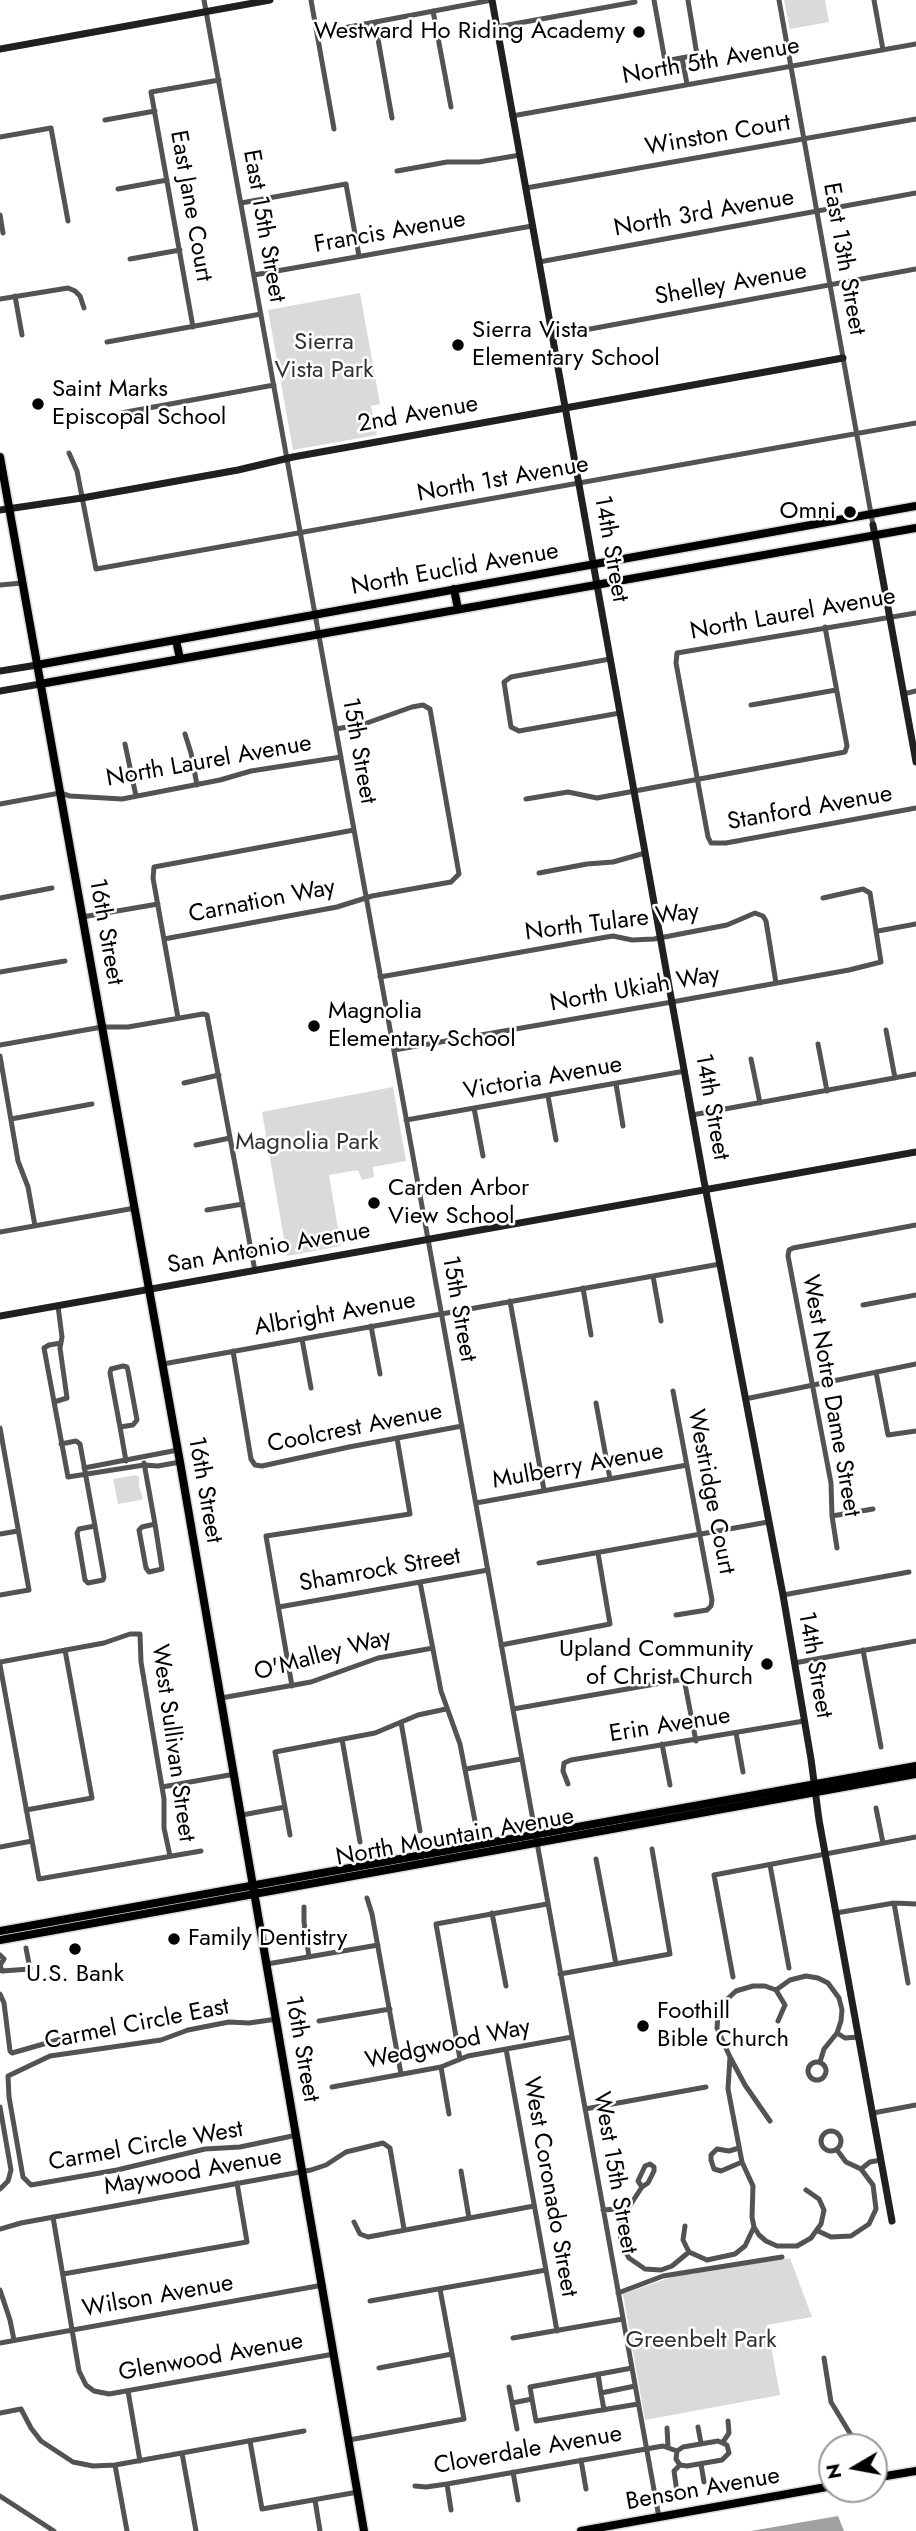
<!DOCTYPE html>
<html>
<head>
<meta charset="utf-8">
<style>
	body { margin:0 }
	#map { position:relative; width:916px; height:2531px; overflow:hidden; background:#fff; font-family:Jost,sans-serif }
	canvas { display:block }
	.north { position:absolute; left:818px; top:2433px; width:70px; height:70px; box-sizing:border-box; background:#fff; border:2px solid #999; border-radius:50%; rotate:260deg; font-size:19px; font-weight:700; line-height:28px; text-align:center; color:#000 }
	.north::after { content:''; display:block; margin:auto; width:24px; height:32px; background:#000; clip-path:polygon(50% 0,100% 100%,50% 72%,0 100%) }
</style>
</head>
<body>
<div id="map">
<canvas width="916" height="2531"></canvas>
<div class="north">N</div>
</div>
<script>
const g = document.querySelector('canvas').getContext('2d');
g.lineJoin = 'round';
function paint(path, color) { g.fillStyle = color; g.fill(path, 'evenodd'); }
const poly = rows => new Path2D(rows.map(r => 'M' + r).join(''));
function stroke(path, color, width, dash) { g.strokeStyle = color; g.lineWidth = width; g.lineCap = dash ? 'butt' : 'round'; g.setLineDash(dash || []); g.stroke(path); }
function label(font, color, halo, rows, align = 'center') {
  g.font = font + ' Jost,sans-serif'; g.lineWidth = 5; g.setLineDash([]); g.textBaseline = 'middle'; g.strokeStyle = halo; g.fillStyle = color; for (const [text, x, y, turn = 0] of rows) {
    g.save(); g.translate(x, y); g.rotate((+turn || 0) * Math.PI / 180); g.textAlign = isNaN(turn) ? turn : align; if (halo) g.strokeText(text, 0, 0); g.fillText(text, 0, 0); g.restore();
  }
}
paint(poly([
	[784,0,825,0,829,22,790,29],
	[360,293,380,404,371,406,377,435,293,450,268,310],
	[393,1087,406,1161,373,1167,374,1177,362,1180,358,1170,329,1175,341,1246,287,1256,262,1112],
	[136,1475,139,1477,139,1487,143,1498,141,1500,118,1504,113,1479],
	[790,2258,812,2317,767,2325,780,2395,645,2420,623,2294,672,2277]
]), '#dadada');
paint(poly([
	[838,2516,844,2531,751,2531]
]), '#a1a1a1');
const primary = poly([
	[0,457,180,1462,364,2531],
	[454,589,458,609],
	[176,640,180,659],
	[37,665,916,506],
	[40,684,916,528],
	[0,1931,916,1766],
	[0,1940,916,1774],
	[874,2478,916,2471],
	[581,2531,832,2486]
]);
stroke(primary, '#dbdbdb', 11);
stroke(poly([
	[204,0,659,2517],
	[311,0,334,129],
	[654,0,665,61,697,55,688,0],
	[779,0,873,525],
	[874,0,883,50],
	[433,11,451,107],
	[375,22,392,118],
	[497,27,635,2],
	[317,33,492,0],
	[682,58,687,84],
	[512,116,916,44],
	[105,120,155,111],
	[0,137,51,128,68,221],
	[397,171,447,162,479,162,520,155],
	[526,188,916,119],
	[118,189,167,180],
	[241,203,346,184,359,256],
	[0,215,3,233],
	[130,259,180,250],
	[539,262,916,193],
	[254,275,532,226],
	[15,296,22,335],
	[0,299,68,288,75,291,80,296,84,308],
	[193,327,151,92,219,80],
	[552,336,916,269],
	[107,342,261,314],
	[121,413,274,385],
	[69,453,77,471,96,569,916,423],
	[0,585,22,583],
	[916,613,677,653,676,663,708,837,711,843,726,843,916,808],
	[610,659,511,677,504,682,511,727,519,731,620,713],
	[903,694,916,691],
	[751,705,836,690],
	[185,734,191,753,197,785],
	[125,744,136,796],
	[526,799,568,792,597,798,845,752,847,746,825,627],
	[0,804,60,793,70,796,122,799,220,780,251,771,341,757],
	[539,873,587,864,613,862,645,853],
	[0,898,52,888],
	[82,917,158,904],
	[878,931,916,924],
	[164,939,337,907,372,896,451,882,459,874,430,709,423,705,412,707,364,724,336,729],
	[0,972,65,961],
	[380,977,601,938,613,936,632,940,654,939,727,925,755,913,763,916,766,921,776,983],
	[178,1018,153,878,154,867,354,830],
	[886,1030,895,1078],
	[818,1044,827,1091],
	[0,1045,102,1027,128,1027,203,1014,207,1015,255,1271],
	[394,1050,672,1002,849,970,881,962,870,893,863,889,823,898],
	[0,1056,18,1161,28,1187,35,1226],
	[751,1059,760,1103],
	[184,1083,219,1075],
	[616,1084,623,1126],
	[548,1096,556,1140],
	[474,1108,483,1156],
	[692,1115,916,1074],
	[11,1119,92,1104],
	[406,1120,685,1071],
	[196,1145,230,1138],
	[207,1210,243,1204],
	[0,1232,135,1208],
	[653,1276,661,1321],
	[583,1288,591,1335],
	[510,1301,544,1490],
	[863,1305,916,1295],
	[371,1326,380,1374],
	[302,1339,311,1388],
	[61,1343,49,1345,44,1348,68,1477,144,1465,158,1466,180,1462],
	[233,1351,251,1459,255,1465,262,1466,349,1447,462,1426],
	[163,1364,720,1264],
	[123,1366,127,1367,128,1371,137,1420,133,1425,120,1427,110,1373,111,1369,123,1366],
	[876,1372,888,1435,916,1431],
	[673,1391,712,1600,711,1606,707,1610,676,1615],
	[745,1399,916,1364],
	[54,1402,67,1398,60,1348,62,1337,58,1306],
	[596,1403,610,1479],
	[120,1427,126,1461],
	[0,1428,29,1590,0,1595],
	[61,1444,76,1441,80,1444,95,1526],
	[144,1463,155,1524],
	[84,1468,178,1450],
	[476,1503,687,1465],
	[832,1516,873,1509],
	[155,1524,162,1569,149,1572,146,1568,139,1530,142,1527,155,1524],
	[95,1526,104,1577,103,1580,88,1583,85,1580,77,1533,79,1529,95,1526],
	[0,1534,18,1531],
	[837,1548,832,1516,831,1483,788,1256,789,1250,793,1248,916,1225],
	[539,1563,768,1522],
	[420,1582,441,1691,460,1744,475,1821],
	[783,1595,909,1572],
	[279,1607,488,1570],
	[501,1645,610,1624,598,1553],
	[863,1650,881,1747],
	[0,1662,104,1643,130,1634,140,1634,141,1662,164,1799,164,1828,170,1856],
	[794,1663,916,1641],
	[0,1665,39,1879,201,1851],
	[292,1686,266,1536,410,1514,397,1438],
	[221,1698,311,1682,378,1658,433,1648],
	[513,1709,684,1679,696,1741],
	[401,1722,420,1831],
	[736,1733,743,1772],
	[342,1739,360,1842],
	[662,1744,670,1785],
	[466,1769,521,1759],
	[568,1784,563,1771,564,1763,571,1760,804,1721],
	[162,1787,235,1774],
	[876,1808,883,1843],
	[26,1810,92,1798,65,1650],
	[242,1815,285,1807],
	[290,1835,275,1752,375,1733,418,1715,446,1709],
	[0,1847,32,1841],
	[596,1859,616,1964],
	[770,1865,789,1968],
	[367,1898,372,1914,401,2074],
	[894,1903,908,1983],
	[304,1907,304,1922,309,1957],
	[492,1913,506,1986],
	[836,1913,894,1903,916,1904],
	[0,1955,4,1959,0,1965,2,1971],
	[267,1964,378,1945],
	[2,1971,30,1969,26,1948],
	[560,1974,670,1954,652,1849],
	[733,1977,714,1875,916,1837],
	[776,1990,785,2005,778,2021],
	[0,1994,4,2003,10,2051,12,2053,61,2039],
	[277,2019,249,2023,229,2022,188,2030,161,2040,50,2056,8,2076,9,2097,23,2177,31,2185,117,2170,205,2149,240,2147,297,2135],
	[319,2021,390,2009],
	[837,2033,845,2038,859,2037],
	[506,2049,557,2331],
	[730,2057,745,2085,770,2121],
	[460,2059,436,1924,547,1904],
	'808 2071a9 9 0 1 1 18 0a9 9 0 1 1-18 0Z',
	[441,2067,449,2114],
	[332,2087,441,2067,468,2056,572,2037],
	[0,2107,11,2170,8,2181,0,2189],
	[585,2109,706,2087],
	[873,2113,916,2105],
	'821 2141a10 10 0 1 1 20 0a10 10 0 1 1-20 0Z',
	[739,2148,729,2151,717,2149,711,2155,711,2160,714,2169,721,2171,742,2162],
	[861,2169,870,2162,881,2160],
	[461,2171,469,2218],
	[642,2187,638,2181,645,2166,650,2164,654,2167,654,2171,648,2183,642,2187,625,2213,620,2228,621,2243,629,2258,645,2269,661,2270,672,2266,689,2252],
	[806,2190,819,2199,824,2210,821,2224,811,2238,797,2246,777,2246,766,2241,759,2235,754,2227,752,2217,753,2186,742,2162,728,2089,730,2057,717,2028,718,2014,722,2004,736,1991,753,1986,765,1986,776,1990,790,1980,806,1976,818,1978,828,1983,839,1998,842,2010,841,2021,837,2033,824,2049,820,2062],
	[603,2210,617,2209,625,2213],
	[53,2217,79,2371,86,2385,94,2391,109,2394,334,2354],
	[354,2222,360,2234,368,2237,534,2206],
	[685,2226,683,2240,689,2252,707,2260,735,2254,745,2246,754,2227],
	[0,2229,21,2223,311,2170,326,2165,346,2152,383,2143,390,2148,404,2229],
	[818,2231,831,2237,851,2236,869,2224,876,2209,873,2185,861,2169,846,2162,837,2150],
	[63,2274,247,2242,237,2183],
	[0,2290,10,2320,14,2340],
	[618,2293,663,2276,782,2257],
	[370,2301,546,2270],
	[513,2338,623,2319],
	[0,2343,323,2285],
	[824,2358,831,2402,851,2435,854,2447],
	[379,2368,452,2354],
	[598,2374,601,2393],
	[509,2387,517,2429],
	[128,2391,140,2461],
	[532,2399,530,2387,632,2368],
	[512,2403,532,2399,536,2421,638,2404],
	[604,2410,601,2393,635,2386],
	[0,2413,21,2409,31,2428,41,2441,73,2462,93,2466,115,2465,304,2431],
	[698,2427,701,2443],
	[667,2428,668,2446],
	[349,2440,464,2419,440,2289],
	[250,2441,262,2509,358,2492],
	[718,2441,727,2445,729,2453,722,2460,687,2466,680,2465,676,2459,677,2451,683,2447,718,2441],
	[723,2442,729,2433,728,2421],
	[182,2453,196,2531],
	[581,2460,586,2489],
	[701,2464,704,2482],
	[115,2465,127,2531],
	[513,2472,518,2500],
	[447,2484,451,2510],
	[415,2486,426,2487,447,2484,663,2446,677,2451],
	[677,2492,674,2471,680,2465],
	[0,2496,54,2531],
	[315,2500,320,2531]
]), '#535353', 5);
stroke(poly([
	[492,0,704,1181,783,1595,811,1759,819,1820,892,2221],
	[0,49,270,0],
	[0,510,82,498,238,470,293,457,843,358],
	[873,525,916,762],
	[0,671,37,665],
	[0,691,40,684],
	[0,1316,916,1152]
]), '#202020', 7);
stroke(primary, '#000', 8);
for (const [x, y, r, color] of [
	[639,32,7,"#000"],
	[458,345,7,"#000"],
	[38,404,7,"#000"],
	[850,512,7,"#000"],
	[314,1026,7,"#000"],
	[374,1203,7,"#000"],
	[767,1664,7,"#000"],
	[174,1939,7,"#000"],
	[75,1949,7,"#000"],
	[643,2026,7,"#000"]
]) { const dot = new Path2D(); dot.arc(x, y, r, 0, 2 * Math.PI); g.fillStyle = color; g.fill(dot); stroke(dot, '#fff', 2.5); }
label('24px', '#000', '#fff', [
	["Westward Ho Riding Academy",625,32,"right"],
	["Sierra Vista",472,331],
	["Elementary School",472,359],
	["Saint Marks",52,390],
	["Episcopal School",52,418],
	["Omni",836,512,"right"],
	["Magnolia",328,1012],
	["Elementary School",328,1040],
	["Carden Arbor",388,1189],
	["View School",388,1217],
	["Upland Community",753,1650,"right"],
	["of Christ Church",753,1678,"right"],
	["Family Dentistry",188,1939],
	["U.S. Bank",75,1975,"center"],
	["Foothill",657,2012],
	["Bible Church",657,2040]
], 'left');
label('24px', '#000', '#fff', [
	["North 5th Avenue",711,62,-10],
	["Winston Court",718,136,-10],
	["East Jane Court",190,206,80],
	["North 3rd Avenue",704,214,-10],
	["East 15th Street",263,226,80],
	["Francis Avenue",390,233,-10],
	["East 13th Street",843,259,80],
	["Shelley Avenue",731,285,-10],
	["2nd Avenue",418,415,-10],
	["North 1st Avenue",503,480,-10],
	["14th Street",610,549,80],
	["North Euclid Avenue",455,570,-10],
	["North Laurel Avenue",793,615,-10],
	["15th Street",358,751,80],
	["North Laurel Avenue",209,762,-10],
	["Stanford Avenue",810,809,-10],
	["Carnation Way",262,902,-11],
	["North Tulare Way",612,923,-7],
	["16th Street",105,932,80],
	["North Ukiah Way",635,990,-10],
	["Victoria Avenue",543,1079,-10],
	["14th Street",711,1107,80],
	["San Antonio Avenue",269,1249,-10],
	["15th Street",458,1309,80],
	["Albright Avenue",335,1315,-10],
	["West Notre Dame Street",830,1396,80],
	["Coolcrest Avenue",355,1429,-11],
	["Mulberry Avenue",578,1467,-10],
	["16th Street",204,1490,80],
	["Westridge Court",710,1492,79],
	["Shamrock Street",380,1571,-10],
	["O'Malley Way",323,1656,-15],
	["14th Street",814,1665,80],
	["Erin Avenue",670,1726,-9],
	["West Sullivan Street",172,1743,82],
	["North Mountain Avenue",455,1838,-10],
	["Carmel Circle East",137,2025,-11],
	["Wedgwood Way",448,2045,-12],
	["16th Street",301,2049,80],
	["Carmel Circle West",146,2147,-10],
	["Maywood Avenue",193,2173,-10],
	["West 15th Street",614,2173,80],
	["West Coronado Street",549,2187,80],
	["Wilson Avenue",158,2297,-10],
	["Glenwood Avenue",211,2358,-10],
	["Cloverdale Avenue",528,2451,-10],
	["Benson Avenue",703,2490,-10]
]);
label('24px', '#313131', '#fff', [
	["Sierra",324,343],
	["Vista Park",324,371],
	["Magnolia Park",307,1143],
	["Greenbelt Park",701,2341]
]);
</script>
</body>
</html>
